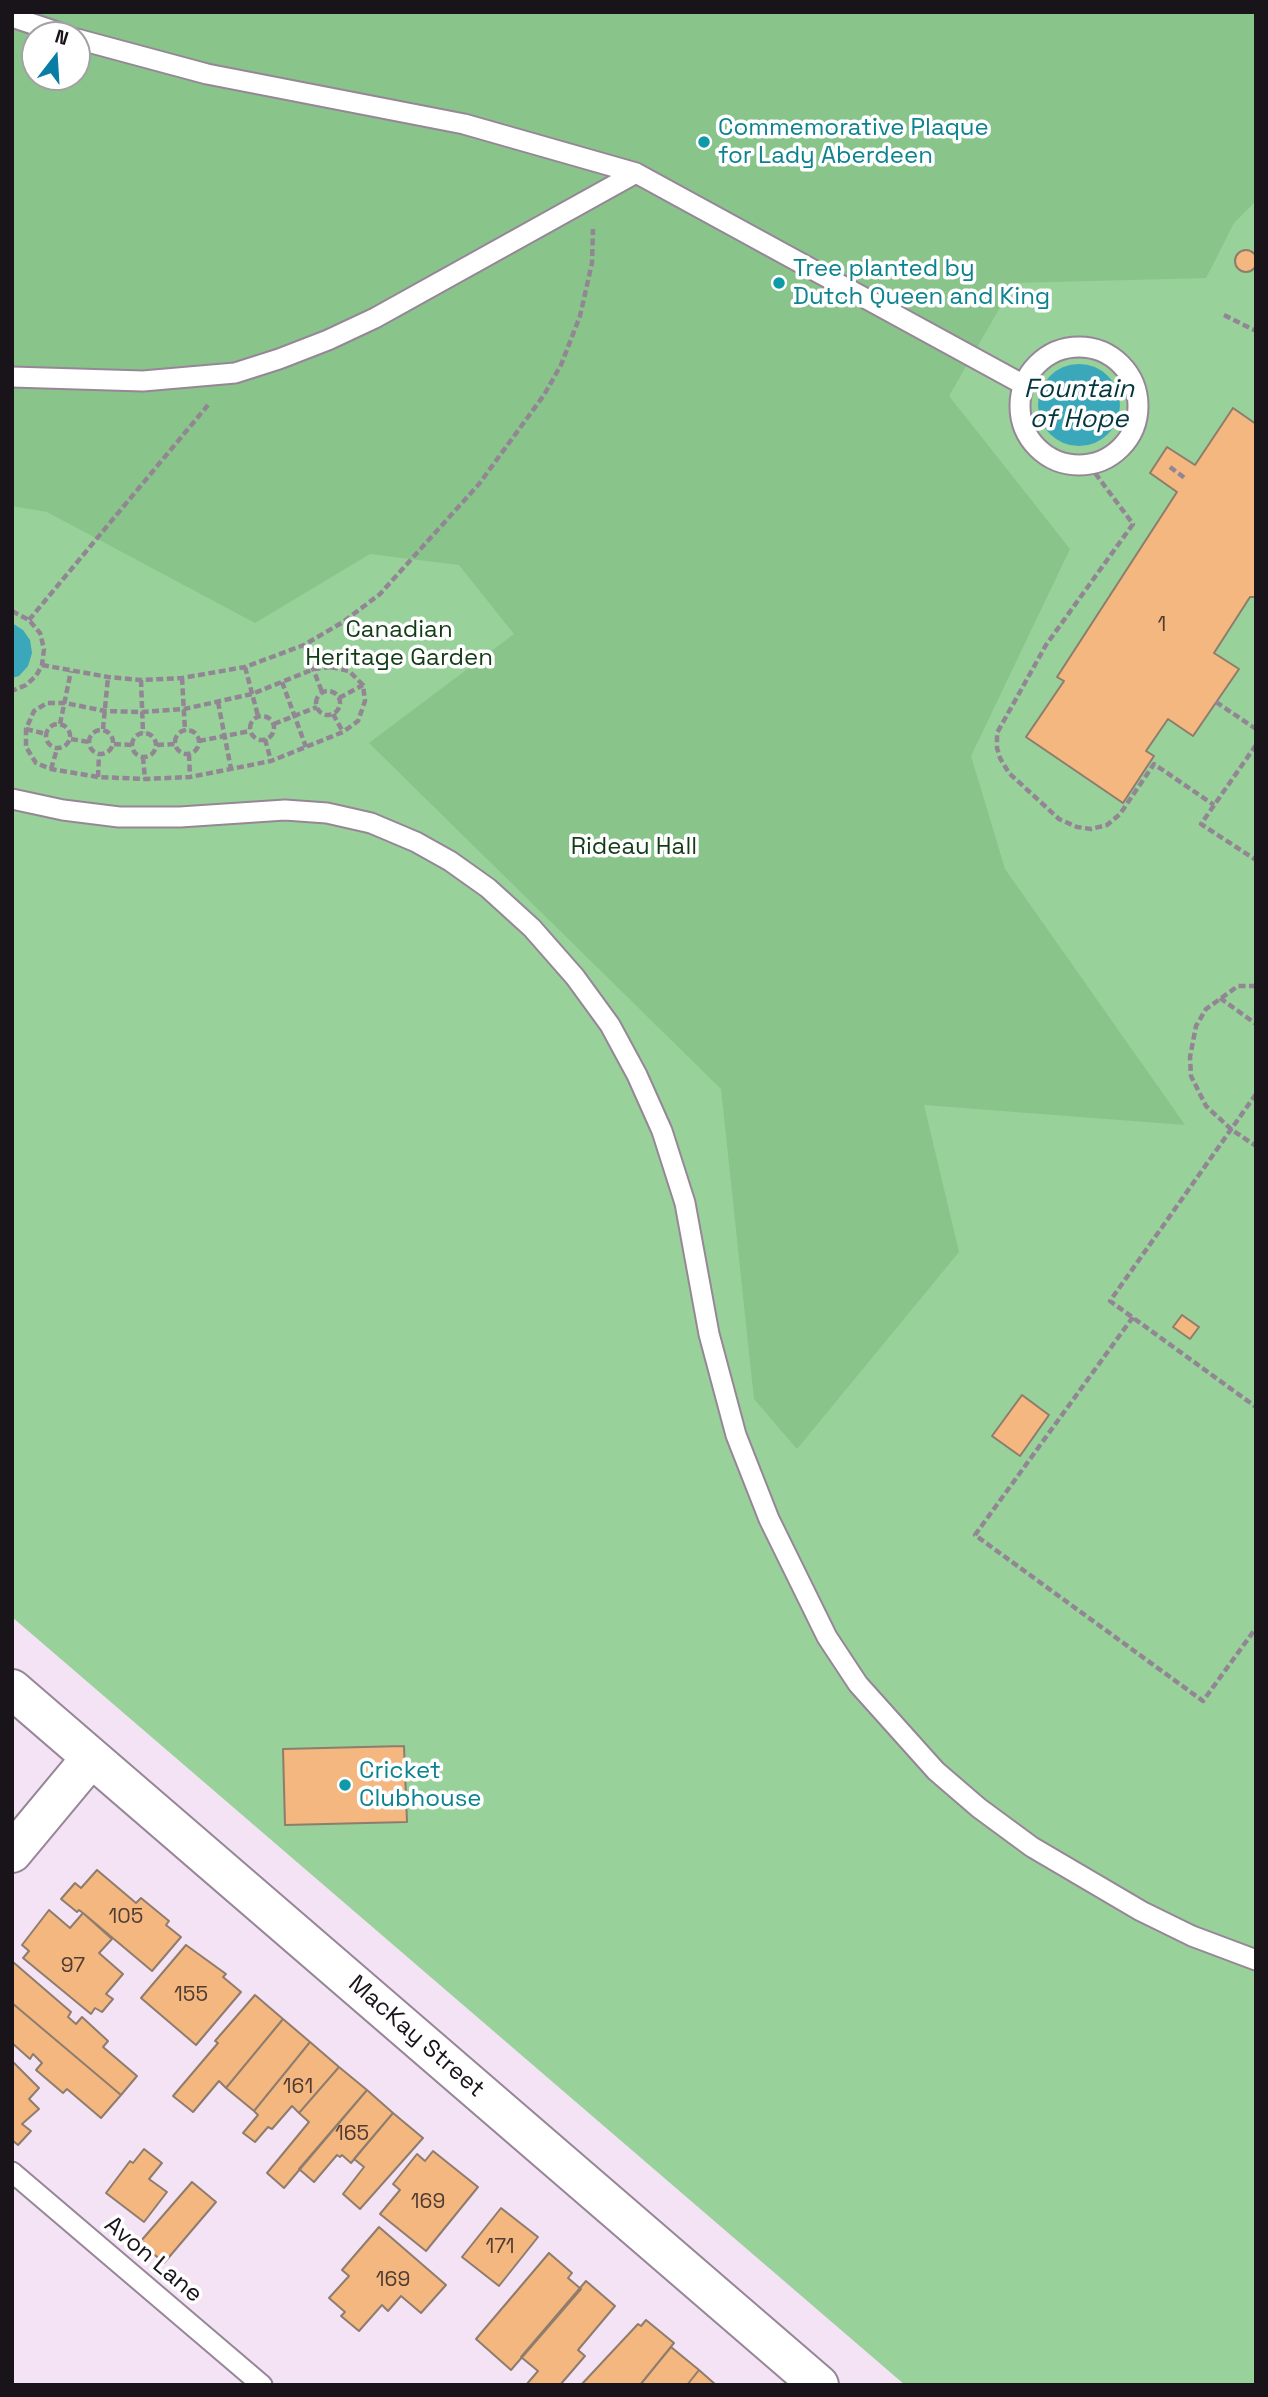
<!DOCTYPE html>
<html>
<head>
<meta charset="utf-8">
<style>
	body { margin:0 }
	#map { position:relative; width:1268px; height:2397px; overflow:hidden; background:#f4e2f5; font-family:"Space Grotesk",sans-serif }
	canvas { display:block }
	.frame { position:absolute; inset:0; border:14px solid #19131a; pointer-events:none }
	.north { position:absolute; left:21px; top:21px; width:70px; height:70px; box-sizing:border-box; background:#fff; border:2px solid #a3a1a3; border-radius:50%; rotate:17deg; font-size:19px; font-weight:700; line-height:28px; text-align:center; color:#19131a }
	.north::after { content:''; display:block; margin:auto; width:24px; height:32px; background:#0a7da5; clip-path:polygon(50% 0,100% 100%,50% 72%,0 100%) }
</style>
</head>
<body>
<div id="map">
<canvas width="1268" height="2397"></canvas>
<div class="frame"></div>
<div class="north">N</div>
</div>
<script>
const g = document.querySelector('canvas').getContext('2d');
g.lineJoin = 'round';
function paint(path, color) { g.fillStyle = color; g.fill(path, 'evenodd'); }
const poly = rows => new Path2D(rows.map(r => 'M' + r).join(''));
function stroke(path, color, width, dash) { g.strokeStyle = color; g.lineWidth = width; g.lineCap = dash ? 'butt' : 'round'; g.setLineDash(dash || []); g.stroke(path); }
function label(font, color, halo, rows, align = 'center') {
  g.font = font + ' "Space Grotesk",sans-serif'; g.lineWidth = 7; g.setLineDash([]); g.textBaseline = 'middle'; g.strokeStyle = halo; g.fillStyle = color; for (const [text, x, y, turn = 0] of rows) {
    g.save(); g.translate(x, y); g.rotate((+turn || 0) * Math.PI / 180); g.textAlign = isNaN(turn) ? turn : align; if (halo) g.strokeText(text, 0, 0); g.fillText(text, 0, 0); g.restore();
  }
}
paint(poly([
	[12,12,1256,12,1256,2385,905,2385,12,1617],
	[35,35,77,35,77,77,35,77]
]), '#98d19a');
paint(poly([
	[12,12,1256,12,1256,201,1234,223,1206,278,1014,283,949,396,1070,549,971,756,1005,869,1185,1125,924,1105,959,1252,797,1449,754,1399,721,1089,369,743,514,634,459,565,370,554,255,623,47,512,12,506],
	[35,35,77,35,77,77,35,77]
]), '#89c48b');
paint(poly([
	'1038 405a41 41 0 1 1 82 0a41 41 0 1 1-82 0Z',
	[12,623,23,630,30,640,32,653,28,666,19,676,12,678]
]), '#3ba7bb');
const building = poly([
	'1235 261a11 11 0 1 1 22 0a11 11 0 1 1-22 0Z',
	[1233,408,1256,424,1256,597,1250,597,1214,653,1239,669,1193,736,1168,719,1146,751,1154,756,1123,803,1026,737,1064,681,1057,677,1177,492,1150,473,1167,447,1195,465,1233,408],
	[1182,1315,1199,1327,1190,1339,1173,1327,1182,1315],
	[1022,1395,1049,1415,1020,1456,992,1436,1022,1395],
	[404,1746,407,1822,285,1825,283,1749,404,1746],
	[97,1870,136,1903,141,1898,169,1921,166,1925,181,1937,152,1971,83,1913,79,1910,77,1912,61,1899,75,1883,81,1888,97,1870],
	[49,1910,70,1928,83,1913,112,1939,99,1953,123,1974,106,1994,113,1999,102,2012,95,2008,91,2014,23,1958,29,1951,22,1945,49,1910],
	[186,1945,226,1974,223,1977,241,1992,196,2045,141,1998,186,1945],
	[13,1962,71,2012,68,2017,76,2024,82,2017,108,2041,103,2047,137,2076,121,2095,12,2003,13,1962],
	[255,1995,283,2019,226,2088,219,2081,193,2112,173,2096,218,2043,215,2041,255,1995],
	[12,2003,121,2095,101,2118,67,2089,63,2093,36,2070,42,2063,33,2054,30,2059,12,2043,12,2003],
	[283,2019,310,2042,254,2111,226,2088,283,2019],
	[310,2042,339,2067,299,2113,292,2106,272,2129,268,2127,255,2142,243,2133,258,2115,254,2111,310,2042],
	[12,2061,39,2088,29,2099,39,2109,22,2124,31,2131,18,2145,12,2140,12,2061],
	[339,2067,367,2090,284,2188,267,2173,309,2122,299,2113,339,2067],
	[367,2090,393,2113,351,2163,342,2155,340,2157,337,2155,314,2182,299,2169,367,2090],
	[393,2113,423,2138,360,2209,343,2194,364,2167,354,2159,393,2113],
	[144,2149,162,2163,149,2179,167,2192,144,2222,106,2193,130,2161,133,2163,144,2149],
	[433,2151,478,2187,426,2251,380,2214,400,2190,393,2184,417,2154,425,2161,433,2151],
	[192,2182,216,2202,164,2263,140,2242,192,2182],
	[501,2208,538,2237,499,2286,462,2257,501,2208],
	[379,2227,446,2285,421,2313,401,2296,388,2311,382,2305,359,2331,341,2316,345,2312,329,2298,349,2276,342,2270,379,2227],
	[549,2253,572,2273,568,2278,581,2289,511,2370,476,2339,549,2253],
	[586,2281,615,2306,578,2350,585,2356,560,2385,526,2385,538,2371,521,2357,586,2281],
	[646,2320,674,2343,640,2385,581,2385,638,2324,641,2326,646,2320],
	[671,2347,699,2370,687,2385,640,2385,671,2347],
	[699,2370,716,2385,687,2385,699,2370]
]);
paint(building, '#f3b77f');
stroke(building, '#8e7c6d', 2);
const lane = poly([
	[12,17,66,35],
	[77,39,207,74,464,124,636,173,1024,385],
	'1020 406a59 59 0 1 1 118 0a59 59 0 1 1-118 0Z',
	[12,377,143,381,235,373,279,359,328,340,375,318,636,173],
	[12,799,63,810,119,817,180,817,285,810,327,813,371,823,416,842,450,861,488,888,532,928,575,977,610,1025,637,1075,662,1131,685,1203,709,1334,736,1435,769,1519,827,1637,858,1684,936,1771,979,1808,1032,1847,1141,1911,1192,1936,1256,1960],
	[12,2172,262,2385]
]);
const street = poly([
	[12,1689,819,2385],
	[12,1853,91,1758]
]);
stroke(lane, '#968697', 23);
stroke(street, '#968697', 42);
stroke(poly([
	[1224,315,1256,331],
	[1089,465,1133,524,1046,645,997,733,997,748,1000,758,1009,773,1059,819,1077,827,1091,829,1107,825,1120,814,1154,764,1214,805],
	[1170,467,1186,479],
	[12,611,29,620,40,633,44,649,42,665,36,676,26,685,12,691],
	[29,620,208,405],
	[304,645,322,692],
	[42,665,108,677,141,680,182,678,245,667,304,645,343,622,380,594,479,484,544,395,561,365,580,316,592,263,593,229],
	[245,667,258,716],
	[331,667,349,671,363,685,365,701,358,721,343,732,271,761,190,777,145,779,98,777,51,769,36,763,26,747,26,729,34,711,47,703,65,703,105,711,142,712,184,709,252,694,314,669,331,667],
	[182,678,185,731],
	[141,680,143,733],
	[282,682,306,747],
	'316 703a12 12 0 1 1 24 0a12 12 0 1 1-24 0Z',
	[339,698,363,685],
	[218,702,231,769],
	[1216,702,1256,729],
	[333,714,343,732],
	'250 728a12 12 0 1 1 24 0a12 12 0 1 1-24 0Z',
	'46 736a12 12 0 1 1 24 0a12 12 0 1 1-24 0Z',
	[60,724,71,671],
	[274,724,317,707],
	[26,729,46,734],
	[103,729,108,677],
	'89 742a12 12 0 1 1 24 0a12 12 0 1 1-24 0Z',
	'175 742a12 12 0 1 1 24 0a12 12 0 1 1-24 0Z',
	'132 745a12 12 0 1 1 24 0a12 12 0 1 1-24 0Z',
	[71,739,89,742],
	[265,739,271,761],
	[199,741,250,731],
	[114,744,132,745],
	[157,745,175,744],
	[1256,745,1201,824,1256,860],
	[189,754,190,777],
	[143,757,145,779],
	[51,769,57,749],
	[98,777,99,755],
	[1256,986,1238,986,1206,1009,1196,1026,1190,1057,1191,1076,1206,1106,1232,1130,1256,1146],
	[1220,998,1256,1024],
	[1256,1094,1110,1301,1256,1407],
	[1133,1317,975,1535,1203,1701,1256,1628]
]), '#938694', 4.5, [7, 3.5]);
stroke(lane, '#fff', 19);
stroke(street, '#fff', 38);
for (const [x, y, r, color] of [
	[704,142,7,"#0f9aa8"],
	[779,283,7,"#0f9aa8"],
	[345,1785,7,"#0f9aa8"]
]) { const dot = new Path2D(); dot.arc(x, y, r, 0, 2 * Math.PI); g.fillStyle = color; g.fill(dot); stroke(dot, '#fff', 2.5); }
label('21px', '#503c33', null, [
	["1",1162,625],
	["105",126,1917],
	["97",73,1966],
	["155",191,1995],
	["161",298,2087],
	["165",352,2134],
	["169",428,2202],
	["171",500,2247],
	["169",393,2280]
]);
label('24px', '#0d838f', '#fff', [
	["Commemorative Plaque",718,128],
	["for Lady Aberdeen",718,156],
	["Tree planted by",793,269],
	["Dutch Queen and King",793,297],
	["Cricket",359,1771],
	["Clubhouse",359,1799]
], 'left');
label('24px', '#133c17', '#fff', [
	["Canadian",399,630],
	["Heritage Garden",399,658],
	["Rideau Hall",634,847]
]);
label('24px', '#19131a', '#fff', [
	["MacKay Street",416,2037,41],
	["Avon Lane",153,2260,40]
]);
label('italic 26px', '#03373f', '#fff', [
	["Fountain",1079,390],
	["of Hope",1079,420]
]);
</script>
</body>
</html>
